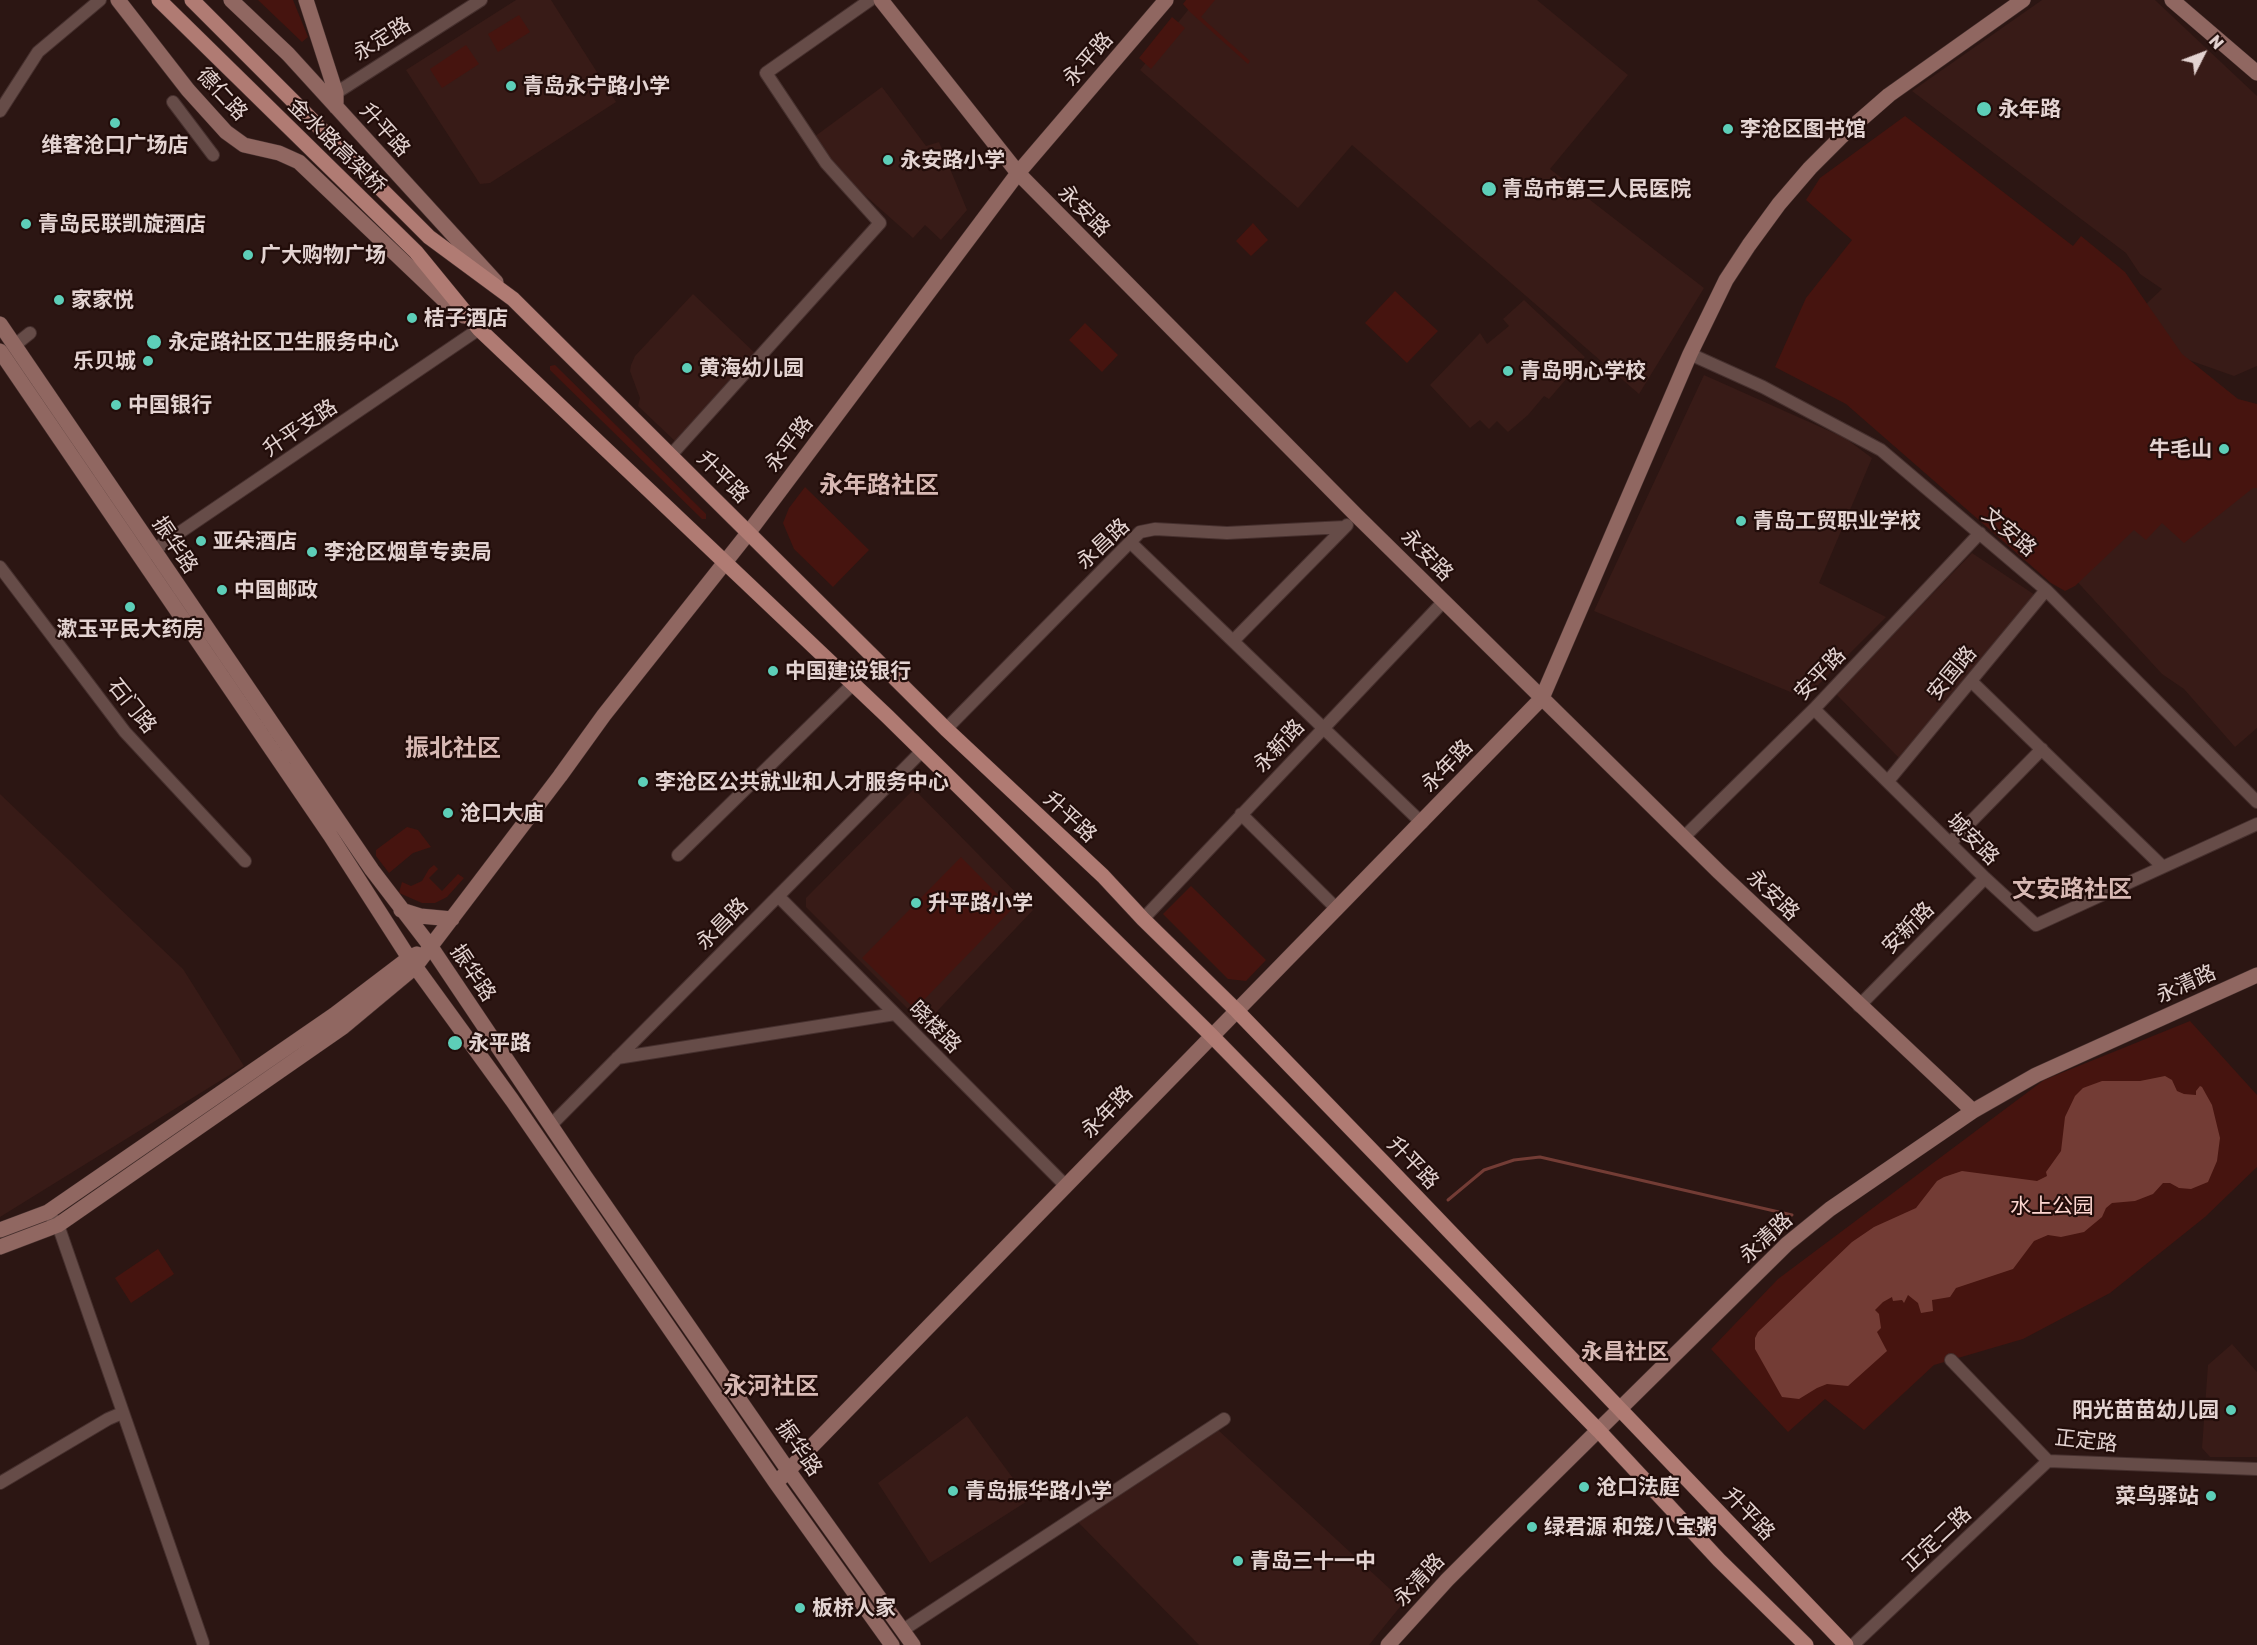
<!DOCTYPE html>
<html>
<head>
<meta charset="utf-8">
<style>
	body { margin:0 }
	#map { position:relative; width:2257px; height:1645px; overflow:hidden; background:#2c1613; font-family:"Golos Text",sans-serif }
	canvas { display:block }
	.north { position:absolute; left:2173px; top:24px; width:60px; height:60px; -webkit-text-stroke:4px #220d0a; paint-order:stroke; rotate:48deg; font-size:16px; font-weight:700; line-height:24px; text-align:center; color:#e3d3d1 }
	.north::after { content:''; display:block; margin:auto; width:21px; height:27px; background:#e3d3d1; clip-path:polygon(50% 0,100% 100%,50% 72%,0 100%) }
</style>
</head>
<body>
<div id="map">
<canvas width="2257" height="1645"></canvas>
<div class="north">N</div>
</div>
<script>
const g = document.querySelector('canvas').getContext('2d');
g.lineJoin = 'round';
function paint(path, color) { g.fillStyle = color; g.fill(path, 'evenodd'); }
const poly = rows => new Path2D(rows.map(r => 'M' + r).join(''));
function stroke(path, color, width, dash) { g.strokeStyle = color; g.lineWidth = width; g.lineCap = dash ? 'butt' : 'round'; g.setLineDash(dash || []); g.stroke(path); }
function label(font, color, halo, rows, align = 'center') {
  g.font = font + ' "Golos Text","Noto Sans SC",sans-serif'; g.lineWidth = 4.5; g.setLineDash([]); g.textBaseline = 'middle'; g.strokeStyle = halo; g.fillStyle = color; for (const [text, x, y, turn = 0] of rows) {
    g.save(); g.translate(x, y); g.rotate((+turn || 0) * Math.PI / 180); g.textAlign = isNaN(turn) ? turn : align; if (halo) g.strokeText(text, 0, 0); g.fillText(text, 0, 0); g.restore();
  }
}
paint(poly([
	[516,0,551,0,616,102,490,183,480,184,406,70],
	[1196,0,1537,0,1628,75,1550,169,1704,288,1639,394,1352,145,1298,208,1140,70],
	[2042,0,2155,0,2257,96,2257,366,2234,376,2183,358,2145,305,2162,289,2140,274,2126,253,1912,91],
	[882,87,926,146,939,142,967,210,941,240,925,225,913,238,840,173,814,137],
	[693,294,756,354,677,443,638,406,640,398,630,371,631,365,635,356],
	[1524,300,1585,357,1549,399,1544,396,1528,415,1508,432,1497,421,1489,429,1480,420,1470,428,1430,385,1480,333,1487,344,1509,326,1503,319],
	[1704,375,1845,438,1872,458,1819,583,1886,617,1805,698,1594,611],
	[2257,472,2257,728,2235,747,2184,689,2162,674,2072,576,2131,515],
	[1972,553,2035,595,1900,759,1836,694],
	[914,789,1033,910,924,1025,806,907,806,898],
	[0,794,183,969,244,1066,0,1217],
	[2232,1344,2257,1372,2257,1457,2210,1457,2202,1448,2208,1365],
	[967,1416,1029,1500,930,1563,878,1483],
	[1217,1429,1404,1602,1369,1645,1199,1645,1075,1519]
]), '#381b17');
paint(poly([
	[258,0,293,0,308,37,302,42],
	[1186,0,1215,0,1201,17,1250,61,1248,64,1190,12,1183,4],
	[519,15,530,32,498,52,488,34],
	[1172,17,1185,28,1151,69,1139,58],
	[466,45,479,64,442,88,430,69],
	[1905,116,2073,246,2081,236,2125,272,2182,354,2238,399,2257,404,2257,488,2253,488,2184,543,2162,523,2146,540,2134,530,2075,586,2065,591,2051,583,1846,404,1775,367,1806,298,1852,240,1806,200,1820,178],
	[1253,223,1268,240,1251,256,1236,241],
	[1395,291,1438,331,1407,363,1365,323],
	[1085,323,1118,355,1102,372,1069,340],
	[555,365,706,514,706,519,702,519,550,370,550,366],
	[805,487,869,550,833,587,794,549,783,523,789,508],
	[407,827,418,830,431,847,413,853,389,873,376,856,376,850],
	[961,857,1012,909,915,1009,862,958],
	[434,865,438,869,429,878,442,891,458,874,464,878,447,897,435,903,422,903,399,893,402,882,411,886,422,881,429,869],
	[1191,886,1266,960,1246,981,1228,979,1163,914],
	[2190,1021,2257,1095,2257,1167,2205,1217,2110,1293,2023,1339,1934,1365,1864,1430,1825,1399,1788,1432,1711,1349,1778,1279,2044,1080],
	[158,1249,174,1274,131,1303,115,1278]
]), '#46140f');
paint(poly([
	[2165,1076,2172,1080,2177,1091,2184,1094,2196,1095,2196,1091,2200,1086,2202,1087,2212,1105,2220,1138,2217,1161,2208,1182,2191,1189,2179,1188,2170,1183,2163,1183,2153,1194,2135,1201,2112,1203,2106,1208,2102,1217,2084,1232,2061,1237,2048,1235,2034,1241,2013,1269,1956,1288,1950,1297,1932,1300,1933,1311,1921,1313,1918,1303,1908,1295,1904,1303,1902,1300,1893,1301,1892,1297,1883,1302,1875,1310,1879,1314,1881,1328,1877,1332,1887,1351,1848,1386,1827,1384,1817,1388,1799,1399,1782,1397,1755,1349,1755,1338,1758,1332,1852,1242,1874,1227,1916,1208,1937,1181,1944,1177,1962,1171,2037,1181,2047,1176,2046,1172,2061,1151,2065,1117,2075,1096,2083,1088,2102,1081,2140,1081]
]), '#733c35');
stroke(poly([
	[1448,1200,1484,1170,1514,1160,1540,1157,1792,1215]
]), '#733c35', 3);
const street = poly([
	[336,93,481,0],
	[173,102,213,155],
	[0,111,38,52,100,0],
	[15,345,30,333],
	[1690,354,1763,387,1881,450,2046,590,2257,802],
	[671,455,880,223,826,163,766,73,870,0],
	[1130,542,1422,823],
	[148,554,479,329],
	[0,567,125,732,245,861],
	[1233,641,1347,525],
	[1971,681,2163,867],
	[1814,709,1985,878,2036,925,2257,824],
	[946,729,1140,532,1155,529,1227,533,1345,527],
	[1888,781,2046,590],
	[1241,814,1337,909],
	[1684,837,1814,709,1980,533],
	[1950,843,2042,749],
	[678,855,853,684],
	[778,896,1065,1185],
	[1143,919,1444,601],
	[1859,1006,1985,878],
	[617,1058,895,1014],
	[551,1125,922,751],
	[52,1218,58,1225,203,1643],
	[1951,1360,2048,1461,2257,1469],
	[0,1483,108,1419,122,1413],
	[903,1630,1224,1419],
	[1853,1645,2048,1461]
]);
const secondary = poly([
	[118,0,188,90,226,132,244,145,279,153,299,162,445,301,464,316],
	[231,0,288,54,496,282],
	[306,0,336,93,336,107],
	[881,0,1018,173,1356,515,1719,872,1973,1111],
	[2172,0,2257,73],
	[0,324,372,870,431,947,584,1175,788,1470,913,1645],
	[0,351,330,835,409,958,512,1100,776,1483,892,1645],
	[401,910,420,916,452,919],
	[0,1230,48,1212,334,1015,409,958,417,954],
	[0,1247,58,1225,343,1027,415,967,560,776,604,715,749,532,1018,173,1166,0],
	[776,1483,1542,698,1690,354,1726,280,1749,245,1779,204,1810,168,1842,136,1889,95,2023,0],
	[1388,1645,1447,1580,1496,1531,1787,1244,1830,1209,1973,1111,2036,1075,2257,975]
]);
const primary = poly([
	[159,0,416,252,479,329,888,717,1211,1035,1599,1431,1719,1560,1806,1645],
	[192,0,429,237,513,299,946,729,1103,876,1143,919,1237,1011,1384,1163,1846,1645]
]);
stroke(street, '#46302e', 14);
stroke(secondary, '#46302e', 16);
stroke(primary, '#46302e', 16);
stroke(street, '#664c48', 12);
stroke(secondary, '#906761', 15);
stroke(primary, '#b07b73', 15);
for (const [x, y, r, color] of [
	[511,86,6,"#5dceb8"],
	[1984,109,8,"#5dceb8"],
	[115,123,6,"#5dceb8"],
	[1728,129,6,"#5dceb8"],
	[888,160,6,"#5dceb8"],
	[1489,189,8,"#5dceb8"],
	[26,224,6,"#5dceb8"],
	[248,255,6,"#5dceb8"],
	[59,300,6,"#5dceb8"],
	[412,318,6,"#5dceb8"],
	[154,342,8,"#5dceb8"],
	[148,361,6,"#5dceb8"],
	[687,368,6,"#5dceb8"],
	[1508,371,6,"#5dceb8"],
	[116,405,6,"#5dceb8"],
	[2224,449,6,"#5dceb8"],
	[1741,521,6,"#5dceb8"],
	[201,541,6,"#5dceb8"],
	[312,552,6,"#5dceb8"],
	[222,590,6,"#5dceb8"],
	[130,607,6,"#5dceb8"],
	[773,671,6,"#5dceb8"],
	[643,782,6,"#5dceb8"],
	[448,813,6,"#5dceb8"],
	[916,903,6,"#5dceb8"],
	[455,1043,8,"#5dceb8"],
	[2231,1410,6,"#5dceb8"],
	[1584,1487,6,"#5dceb8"],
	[953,1491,6,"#5dceb8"],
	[2211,1496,6,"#5dceb8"],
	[1532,1527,6,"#5dceb8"],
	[1238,1561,6,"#5dceb8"],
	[800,1608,6,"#5dceb8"]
]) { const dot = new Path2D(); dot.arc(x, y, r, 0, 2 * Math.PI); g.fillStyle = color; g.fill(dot); stroke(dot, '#220d0a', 2); }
label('21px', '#e3d3d1', '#220d0a', [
	["永定路",382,39,-32],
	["永平路",1088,59,-49],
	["德仁路",222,94,47],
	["升平路",385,130,48],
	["金水路高架桥",337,146,44],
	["永安路",1084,211,45],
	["升平支路",300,428,-34],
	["永平路",789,444,-53],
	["升平路",723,477,45],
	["文安路",2009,532,40],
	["永昌路",1103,544,-43],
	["振华路",175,545,56],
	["永安路",1427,555,45],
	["安国路",1952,673,-50],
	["安平路",1820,674,-46],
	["石门路",132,706,51],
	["永新路",1279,746,-47],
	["永年路",1447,766,-46],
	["升平路",1070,817,43],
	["城安路",1973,839,45],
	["永安路",1773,895,44],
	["永昌路",722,924,-45],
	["安新路",1908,928,-45],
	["振华路",473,973,56],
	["永清路",2186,984,-24],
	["晓楼路",935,1027,45],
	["永年路",1107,1112,-46],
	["升平路",1413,1163,46],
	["永清路",1766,1238,-43],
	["正定路",2086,1441,6],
	["振华路",799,1448,55],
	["升平路",1749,1514,46],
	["正定二路",1937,1539,-43],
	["永清路",1419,1580,-47]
]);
label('bold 21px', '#e3d3d1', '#220d0a', [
	["青岛永宁路小学",523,86],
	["永年路",1998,109],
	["李沧区图书馆",1740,129],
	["维客沧口广场店",115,145,"center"],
	["永安路小学",900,160],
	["青岛市第三人民医院",1502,189],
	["青岛民联凯旋酒店",38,224],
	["广大购物广场",260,255],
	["家家悦",71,300],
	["桔子酒店",424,318],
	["永定路社区卫生服务中心",168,342],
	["乐贝城",136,361,"right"],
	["黄海幼儿园",699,368],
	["青岛明心学校",1520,371],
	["中国银行",128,405],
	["牛毛山",2212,449,"right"],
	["青岛工贸职业学校",1753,521],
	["亚朵酒店",213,541],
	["李沧区烟草专卖局",324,552],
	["中国邮政",234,590],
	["漱玉平民大药房",130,629,"center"],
	["中国建设银行",785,671],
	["李沧区公共就业和人才服务中心",655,782],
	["沧口大庙",460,813],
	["升平路小学",928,903],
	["永平路",468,1043],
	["阳光苗苗幼儿园",2219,1410,"right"],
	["沧口法庭",1596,1487],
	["青岛振华路小学",965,1491],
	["菜鸟驿站",2199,1496,"right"],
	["绿君源 和笼八宝粥",1544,1527],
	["青岛三十一中",1250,1561],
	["板桥人家",812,1608]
], 'left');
label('21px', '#fcd6d0', '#220d0a', [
	["水上公园",2052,1206]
]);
label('bold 22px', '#d7b8b3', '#220d0a', [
	["永昌社区",1625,1352]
]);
label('bold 24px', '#d7b8b3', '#220d0a', [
	["永年路社区",879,485],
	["振北社区",453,748],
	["文安路社区",2072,889],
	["永河社区",771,1386]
]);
</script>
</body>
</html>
